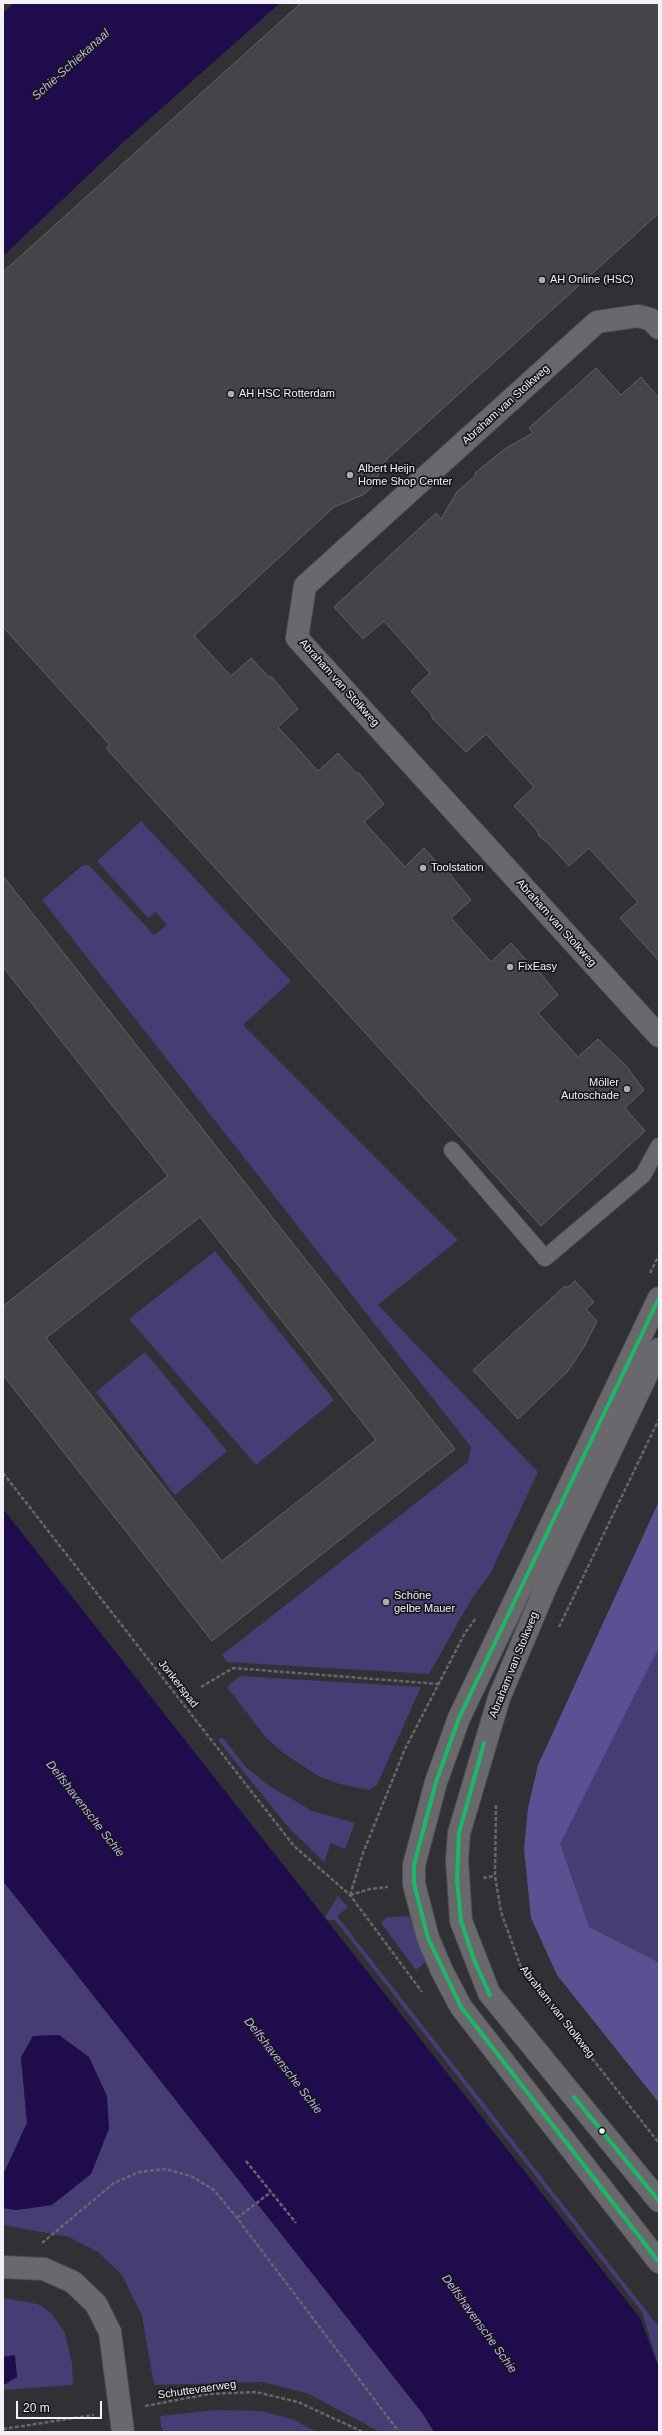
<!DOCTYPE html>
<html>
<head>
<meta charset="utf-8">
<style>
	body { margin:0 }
	#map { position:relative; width:662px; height:2435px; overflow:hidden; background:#303035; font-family:Helvetica,sans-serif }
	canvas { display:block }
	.frame { position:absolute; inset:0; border:4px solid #f1f1f7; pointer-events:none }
	.scale { position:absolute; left:16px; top:2401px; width:86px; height:18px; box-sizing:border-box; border:2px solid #f1f1f7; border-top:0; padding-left:5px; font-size:12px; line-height:14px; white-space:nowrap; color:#f1f1f7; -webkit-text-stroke:3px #17171b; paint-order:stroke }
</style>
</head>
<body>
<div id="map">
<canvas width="662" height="2435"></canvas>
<div class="frame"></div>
<div class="scale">20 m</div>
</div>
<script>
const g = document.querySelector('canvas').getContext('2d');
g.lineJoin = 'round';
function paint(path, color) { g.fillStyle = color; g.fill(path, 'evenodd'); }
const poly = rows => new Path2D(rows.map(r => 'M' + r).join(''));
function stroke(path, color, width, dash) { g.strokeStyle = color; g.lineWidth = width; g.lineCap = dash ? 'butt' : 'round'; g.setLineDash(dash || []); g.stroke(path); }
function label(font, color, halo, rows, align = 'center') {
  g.font = font + ' Helvetica,sans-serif'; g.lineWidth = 3.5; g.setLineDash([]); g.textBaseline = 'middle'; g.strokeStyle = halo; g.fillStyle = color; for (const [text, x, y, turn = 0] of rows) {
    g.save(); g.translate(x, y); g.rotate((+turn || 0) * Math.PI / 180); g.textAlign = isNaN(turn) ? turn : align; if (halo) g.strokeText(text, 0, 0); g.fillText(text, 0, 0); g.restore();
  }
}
paint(poly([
	[141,821,291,981,243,1025,458,1240,378,1305,538,1472,490,1574,472,1598,429,1674,227,1662,222,1655,468,1462,471,1447,42,900,83,865,89,865,154,935,167,925,156,912,148,918,97,861],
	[215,1251,334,1400,256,1465,129,1319],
	[145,1352,227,1451,175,1495,96,1392],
	[659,1574,659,2073,545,1851],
	[240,1676,421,1687,377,1785,369,1790,340,1784,320,1777,286,1755,267,1739,227,1687],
	[222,1737,246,1767,268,1785,312,1811,355,1823,345,1849,331,1843,324,1862,289,1828,218,1740],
	[3,1881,423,2414,434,2432,380,2432,307,2393,263,2382,154,2385,142,2316,122,2275,98,2252,69,2237,3,2225,3,2208,17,2210,52,2205,21,2057,27,2123,3,2175],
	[338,1896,348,1907,337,1916,659,2327,659,2368,642,2312,335,1920,328,1920,325,1917],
	[413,1916,428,1960,416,1970,381,1923,387,1917],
	[3,2298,38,2304,51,2313,65,2333,72,2364,73,2385,3,2390,3,2385,9,2383,15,2355,3,2357],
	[216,2410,261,2411,292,2419,317,2432,164,2432,161,2427,160,2416]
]), '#463d75');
paint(poly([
	[659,1501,659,1647,560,1844,589,1927,659,1963,659,2103,557,1975,531,1918,524,1849,528,1808,538,1765]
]), '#5a5192');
paint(poly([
	[14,3,280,3,118,147,3,256,3,13],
	[3,1509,640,2318,659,2368,659,2432,434,2432,423,2414,3,1881],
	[59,2035,89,2057,107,2096,109,2129,91,2174,52,2205,17,2210,3,2208,3,2175,27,2123,21,2057,33,2036],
	[15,2355,17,2377,3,2385,3,2357]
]), '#200b4c');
const building = poly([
	[301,3,659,3,659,213,387,459,371,488,363,495,334,507,194,636,231,676,251,658,269,677,272,677,298,709,278,727,318,771,338,753,356,773,359,773,384,804,364,822,405,867,424,848,442,868,445,868,471,900,451,918,491,962,511,943,529,963,532,963,558,995,538,1013,578,1057,598,1039,627,1067,644,1090,625,1108,645,1131,541,1226,106,748,110,745,3,627,3,272,301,3],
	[596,368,621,395,641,377,659,398,659,961,620,918,638,902,589,848,569,866,547,842,540,837,536,829,514,806,534,787,486,734,466,752,432,718,432,715,411,691,430,673,384,621,363,639,334,607,436,513,441,519,457,492,476,475,475,473,506,448,533,433,529,428,596,368],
	[3,876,455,1449,212,1641,3,1375,3,1306,168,1176,3,967,3,876],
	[200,1217,376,1440,222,1561,46,1338,200,1217],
	[575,1281,594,1302,586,1309,597,1321,584,1347,568,1371,518,1419,473,1370,565,1286,567,1288,575,1281]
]);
paint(building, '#454549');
stroke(building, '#626265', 1);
const service = poly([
	[452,1150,545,1258,643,1175,659,1146]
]);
const minor = poly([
	[659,328,650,319,638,316,597,322,305,586,297,638,659,1036],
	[3,2267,44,2269,73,2282,96,2304,110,2332,123,2432]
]);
const tertiary = poly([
	[659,1298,459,1718,436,1782,414,1865,414,1884,428,1938,442,1971,461,2007,659,2262],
	[659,1349,547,1584,499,1698,459,1833,457,1860,461,1921,489,1993,659,2201]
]);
stroke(service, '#4c4c51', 18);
stroke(minor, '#4c4c51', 24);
stroke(tertiary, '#4c4c51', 24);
stroke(poly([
	[650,1273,659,1255],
	[3,1473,294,1846,350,1895,422,1992],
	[559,1627,659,1419],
	[201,1687,233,1668,438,1684],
	[496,1805,495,1876,501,1912,522,1970,659,2143],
	[483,1878,495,1876],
	[350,1895,363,1853,405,1749,465,1633,476,1618],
	[350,1895,370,1889,388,1887],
	[246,2161,296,2223],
	[237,2218,271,2192],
	[42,2243,114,2183,139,2172,165,2169,191,2176,214,2190,237,2218,399,2432],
	[145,2406,209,2394,256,2392,298,2402,363,2432],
	[3,2429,94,2415]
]), '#67676b', 2.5, [4, 2]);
stroke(service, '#69696d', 16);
stroke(minor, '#69696d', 22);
stroke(tertiary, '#69696d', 22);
stroke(poly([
	[659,1298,459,1718,436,1782,414,1865,414,1884,428,1938,461,2007,659,2262],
	[484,1743,459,1833,457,1880,461,1921,474,1960,490,1995],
	[574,2097,659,2201]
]), '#1ab867', 4);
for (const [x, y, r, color] of [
	[542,280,4,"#adadb3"],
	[231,394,4,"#adadb3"],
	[350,475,4,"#adadb3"],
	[423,868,4,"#adadb3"],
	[510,967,4,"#adadb3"],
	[627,1089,4,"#adadb3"],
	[386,1602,4,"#adadb3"],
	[602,2131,3.5,"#f1f1f7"]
]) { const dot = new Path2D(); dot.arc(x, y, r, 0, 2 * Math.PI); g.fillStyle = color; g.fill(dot); stroke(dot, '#17171b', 1.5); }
label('11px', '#f1f1f7', '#17171b', [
	["AH Online (HSC)",550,280],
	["AH HSC Rotterdam",239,394],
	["Albert Heijn",358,469],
	["Home Shop Center",358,482],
	["Toolstation",431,868],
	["FixEasy",518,967],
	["Möller",619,1083,"right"],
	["Autoschade",619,1096,"right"],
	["Schöne",394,1596],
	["gelbe Mauer",394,1609]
], 'left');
label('11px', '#f1f1f7', '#17171b', [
	["Abraham van Stolkweg",506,405,-42],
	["Abraham van Stolkweg",339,683,48],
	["Abraham van Stolkweg",556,923,48],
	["Abraham van Stolkweg",514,1665,-68],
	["Jonkerspad",178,1684,52],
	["Abraham van Stolkweg",557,2012,52],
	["Schuttevaerweg",197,2390,-8]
]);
label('italic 12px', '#bcb6f5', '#17171b', [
	["Schie-Schiekanaal",71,65,-42],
	["Delfshavensche Schie",85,1809,52],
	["Delfshavensche Schie",283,2066,52],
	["Delfshavensche Schie",479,2324,54]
]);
</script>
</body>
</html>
